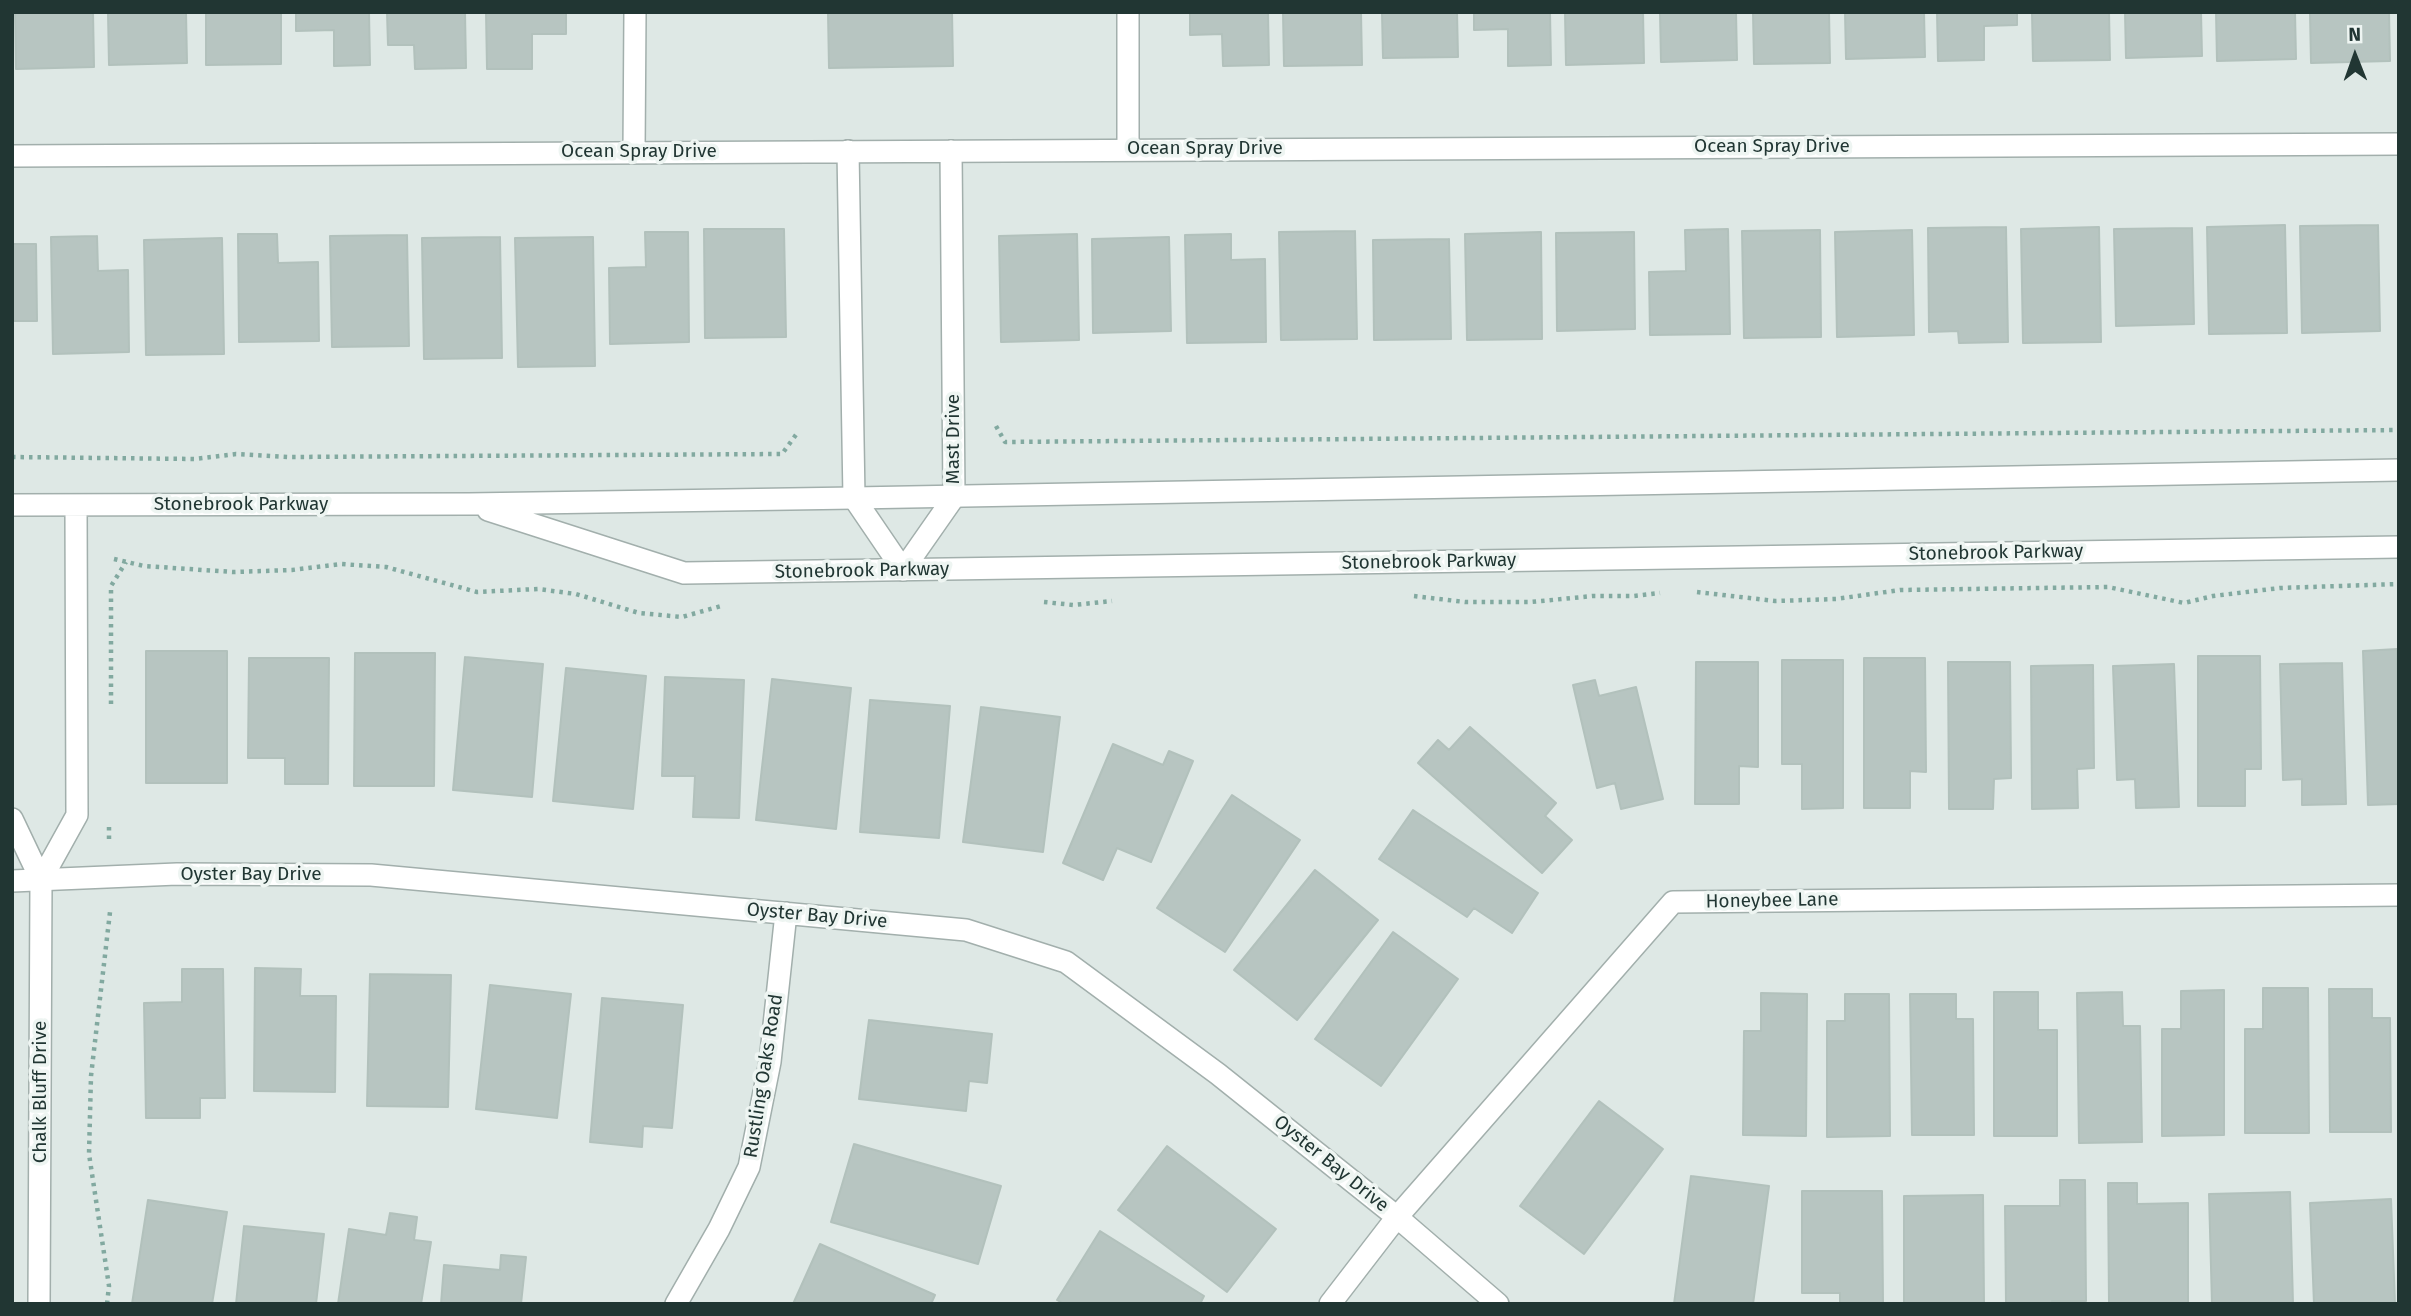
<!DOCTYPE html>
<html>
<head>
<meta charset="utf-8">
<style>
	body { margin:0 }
	#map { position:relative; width:2411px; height:1316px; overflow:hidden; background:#dee8e5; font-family:"Fira Sans",sans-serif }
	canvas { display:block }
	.frame { position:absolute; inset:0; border:14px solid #213633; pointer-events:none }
	.north { position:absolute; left:2320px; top:21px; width:70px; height:70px; -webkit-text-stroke:5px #eef5f2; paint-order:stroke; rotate:359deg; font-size:19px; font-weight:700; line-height:28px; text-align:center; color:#213633 }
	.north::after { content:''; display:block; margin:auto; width:24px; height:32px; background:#213633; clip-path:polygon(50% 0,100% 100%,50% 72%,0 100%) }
</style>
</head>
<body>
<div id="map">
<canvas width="2411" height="1316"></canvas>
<div class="frame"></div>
<div class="north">N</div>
</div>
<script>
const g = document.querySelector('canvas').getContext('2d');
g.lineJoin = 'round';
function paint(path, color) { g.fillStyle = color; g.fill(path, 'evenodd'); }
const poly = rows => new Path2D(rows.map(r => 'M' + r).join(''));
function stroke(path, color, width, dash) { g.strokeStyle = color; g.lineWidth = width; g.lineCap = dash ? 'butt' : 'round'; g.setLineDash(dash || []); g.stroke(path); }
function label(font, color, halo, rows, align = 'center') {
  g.font = font + ' "Fira Sans",sans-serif'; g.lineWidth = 7; g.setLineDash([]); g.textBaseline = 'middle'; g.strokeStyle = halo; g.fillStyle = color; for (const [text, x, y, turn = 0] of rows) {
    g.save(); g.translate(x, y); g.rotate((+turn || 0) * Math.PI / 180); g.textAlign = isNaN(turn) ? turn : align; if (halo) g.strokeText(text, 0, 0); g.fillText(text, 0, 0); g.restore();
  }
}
const building = poly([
	[15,12,93,12,94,67,16,69,15,12],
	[108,12,186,12,187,63,109,65,108,12],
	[206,12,281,12,281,64,206,65,206,12],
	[296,12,369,12,370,65,334,66,334,30,296,31,296,12],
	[387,12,465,12,466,68,415,69,414,45,388,45,387,12],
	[486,12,566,12,566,34,532,34,532,69,487,69,486,12],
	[828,12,952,12,953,66,829,68,828,12],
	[1190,12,1268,12,1269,65,1223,66,1222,34,1190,35,1190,12],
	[1283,12,1361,12,1362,65,1284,66,1283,12],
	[1382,12,1457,12,1458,57,1383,58,1382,12],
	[1474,12,1550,12,1551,65,1508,66,1508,29,1474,30,1474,12],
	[1565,12,1643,12,1644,63,1566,65,1565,12],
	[1660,12,1736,12,1737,60,1661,62,1660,12],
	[1753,12,1829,12,1830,63,1754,64,1753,12],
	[1845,12,1924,12,1925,57,1846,59,1845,12],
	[1937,12,2017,12,2017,25,1984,26,1984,60,1938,61,1937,12],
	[2032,12,2109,12,2110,60,2033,61,2032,12],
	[2125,12,2201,12,2202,56,2126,58,2125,12],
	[2216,12,2295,12,2296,59,2217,61,2216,12],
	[2310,12,2389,12,2390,61,2311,63,2310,12],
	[2285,225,2287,333,2209,334,2207,227,2285,225],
	[2378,225,2380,331,2302,333,2300,226,2378,225],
	[2006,227,2008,342,1959,343,1958,331,1929,332,1928,228,2006,227],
	[2099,227,2101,342,2023,343,2021,229,2099,227],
	[2192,228,2194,324,2116,326,2114,229,2192,228],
	[704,229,784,229,786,337,705,338,704,229],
	[1728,229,1730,334,1650,335,1649,272,1686,271,1685,230,1728,229],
	[1820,230,1821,337,1744,338,1742,231,1820,230],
	[1912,230,1914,335,1837,337,1835,232,1912,230],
	[1355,231,1357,339,1281,340,1279,232,1355,231],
	[645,232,688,232,689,342,610,344,609,268,646,267,645,232],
	[1541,232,1542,339,1467,340,1465,234,1541,232],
	[1634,232,1635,329,1557,331,1556,233,1634,232],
	[238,234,277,234,278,263,318,262,319,341,239,342,238,234],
	[1077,234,1079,340,1001,342,999,236,1077,234],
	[1231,234,1231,260,1265,259,1266,342,1187,343,1185,235,1231,234],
	[407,235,409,346,332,347,330,236,407,235],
	[97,236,98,271,128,270,129,352,53,354,51,237,97,236],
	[500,237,502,358,424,359,422,238,500,237],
	[593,237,595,366,518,367,515,238,593,237],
	[1169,237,1171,331,1093,333,1092,239,1169,237],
	[222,238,224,354,146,355,144,240,222,238],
	[1449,239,1451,339,1374,340,1373,240,1449,239],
	[12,244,36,244,37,321,12,321,12,244],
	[2397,649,2399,804,2368,805,2363,651,2397,649],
	[146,651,227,651,227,783,146,783,146,651],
	[355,653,435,653,434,786,354,786,355,653],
	[2198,656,2260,656,2261,769,2245,769,2245,806,2198,806,2198,656],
	[465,657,543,664,532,797,453,790,465,657],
	[249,658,329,658,328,784,285,784,285,758,248,758,249,658],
	[1864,658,1925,658,1926,772,1910,771,1910,808,1864,808,1864,658],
	[1782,660,1843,660,1843,808,1802,809,1802,764,1782,764,1782,660],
	[1696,662,1758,662,1758,767,1739,766,1739,804,1695,804,1696,662],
	[1948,662,2010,662,2011,778,1994,779,1993,809,1949,809,1948,662],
	[2342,663,2346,804,2302,805,2302,779,2283,780,2280,664,2342,663],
	[2174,664,2179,807,2136,808,2135,779,2117,780,2113,666,2174,664],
	[2093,665,2094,768,2077,769,2078,808,2032,809,2031,666,2093,665],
	[566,668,646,676,633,809,553,801,566,668],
	[665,677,744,680,739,818,693,817,695,776,662,776,665,677],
	[772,679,851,688,836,829,756,820,772,679],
	[1595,680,1599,696,1636,687,1663,799,1621,809,1615,783,1597,788,1573,685,1595,680],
	[870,700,950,706,939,838,860,832,870,700],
	[981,707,1060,717,1043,852,963,842,981,707],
	[1470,727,1556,803,1545,816,1572,840,1542,873,1418,763,1438,740,1449,750,1470,727],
	[1113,744,1163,765,1169,751,1193,761,1151,862,1117,848,1103,880,1063,863,1113,744],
	[1232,795,1300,840,1225,952,1157,908,1232,795],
	[1413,810,1538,893,1512,933,1474,908,1467,917,1379,859,1413,810],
	[1315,870,1378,920,1297,1020,1234,970,1315,870],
	[1393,932,1458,979,1381,1086,1315,1039,1393,932],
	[255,968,301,969,300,996,336,996,335,1092,254,1091,255,968],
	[182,969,223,969,225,1098,200,1098,200,1118,146,1118,144,1003,182,1002,182,969],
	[370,974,451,975,448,1107,367,1106,370,974],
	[490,985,571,994,557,1118,476,1109,490,985],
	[2263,988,2308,988,2309,1133,2245,1133,2245,1029,2263,1029,2263,988],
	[2329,989,2372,989,2372,1018,2390,1018,2391,1132,2330,1132,2329,989],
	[2224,990,2224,1135,2162,1136,2162,1029,2181,1029,2181,991,2224,990],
	[1994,992,2038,992,2038,1030,2057,1030,2057,1136,1994,1136,1994,992],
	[2122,992,2123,1026,2140,1026,2142,1142,2079,1143,2077,993,2122,992],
	[1761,993,1807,994,1806,1136,1743,1135,1744,1031,1761,1031,1761,993],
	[1845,994,1889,994,1890,1136,1827,1137,1827,1021,1845,1021,1845,994],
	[1910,994,1956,994,1956,1019,1973,1019,1974,1135,1912,1135,1910,994],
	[602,998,683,1005,672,1128,643,1126,642,1147,590,1142,602,998],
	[869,1020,992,1034,987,1083,969,1081,966,1111,859,1099,869,1020],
	[1599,1101,1663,1149,1584,1254,1520,1206,1599,1101],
	[854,1144,1001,1186,978,1264,831,1222,854,1144],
	[1167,1146,1276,1229,1227,1292,1118,1210,1167,1146],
	[1691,1176,1769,1186,1753,1304,1674,1304,1691,1176],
	[2060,1180,2085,1180,2086,1301,2052,1301,2052,1304,2006,1304,2005,1206,2060,1206,2060,1180],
	[2108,1183,2137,1183,2137,1204,2188,1203,2188,1304,2109,1304,2108,1183],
	[1802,1191,1882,1191,1883,1304,1840,1304,1840,1293,1802,1293,1802,1191],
	[2290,1192,2293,1304,2212,1304,2209,1194,2290,1192],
	[1983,1195,1984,1304,1904,1304,1904,1196,1983,1195],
	[2391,1199,2395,1304,2314,1304,2310,1203,2391,1199],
	[148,1200,227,1212,212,1304,132,1304,148,1200],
	[390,1213,417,1217,414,1240,431,1242,421,1304,338,1304,349,1229,386,1235,390,1213],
	[244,1226,324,1234,316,1304,236,1304,244,1226],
	[1100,1231,1204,1296,1200,1304,1064,1304,1057,1300,1100,1231],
	[820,1244,935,1295,931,1304,793,1304,820,1244],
	[501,1255,526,1257,521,1304,441,1304,444,1265,500,1270,501,1255]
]);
paint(building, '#b7c5c1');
stroke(building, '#b2c1bc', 2);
const minor = poly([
	[1128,12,1128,149],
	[848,151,854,498,903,570,954,497,951,151],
	[634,152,635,12],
	[12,156,2399,144],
	[12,881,177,874,371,875,966,930,1066,962,1218,1074,1397,1217,1498,1304],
	[676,1304,719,1229,749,1167,770,1062,786,913],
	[1330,1304,1397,1217,1673,902,2399,895]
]);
const tertiary = poly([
	[12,505,469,504,854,498,2399,470],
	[488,510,684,573,2399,547],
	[12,819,41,880,39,1304],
	[41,880,77,815,76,505]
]);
stroke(minor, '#a2afac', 24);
stroke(tertiary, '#a2afac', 24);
stroke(poly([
	[996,426,1005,442,2399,430],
	[12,457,194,459,236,454,289,457,782,454,798,432],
	[114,559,144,566,233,572,292,570,341,564,386,567,477,592,538,589,576,594,639,613,682,617,721,606],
	[1697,592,1775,601,1836,599,1900,590,2108,587,2184,603,2213,596,2280,588,2399,584],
	[1414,596,1465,602,1531,602,1593,596,1634,596,1660,593],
	[1044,602,1073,605,1112,601],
	[111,704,111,586,126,562],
	[109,839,109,824],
	[107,1304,109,1286,89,1154,91,1076,110,912]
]), '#82a9a0', 4.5, [3.5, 5]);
stroke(minor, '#fff', 21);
stroke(tertiary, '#fff', 21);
label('19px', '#213633', '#eef5f2', [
	["Ocean Spray Drive",1772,147],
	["Ocean Spray Drive",1205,149],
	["Ocean Spray Drive",639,152],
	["Mast Drive",954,439,-90],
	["Stonebrook Parkway",241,505],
	["Stonebrook Parkway",1996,553,-1],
	["Stonebrook Parkway",1429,562,-1],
	["Stonebrook Parkway",862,571,-1],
	["Oyster Bay Drive",251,875],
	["Honeybee Lane",1772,901,-1],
	["Oyster Bay Drive",817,916,5],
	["Rustling Oaks Road",764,1076,-81],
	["Chalk Bluff Drive",41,1092,-90],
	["Oyster Bay Drive",1331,1164,39]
]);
</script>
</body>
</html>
